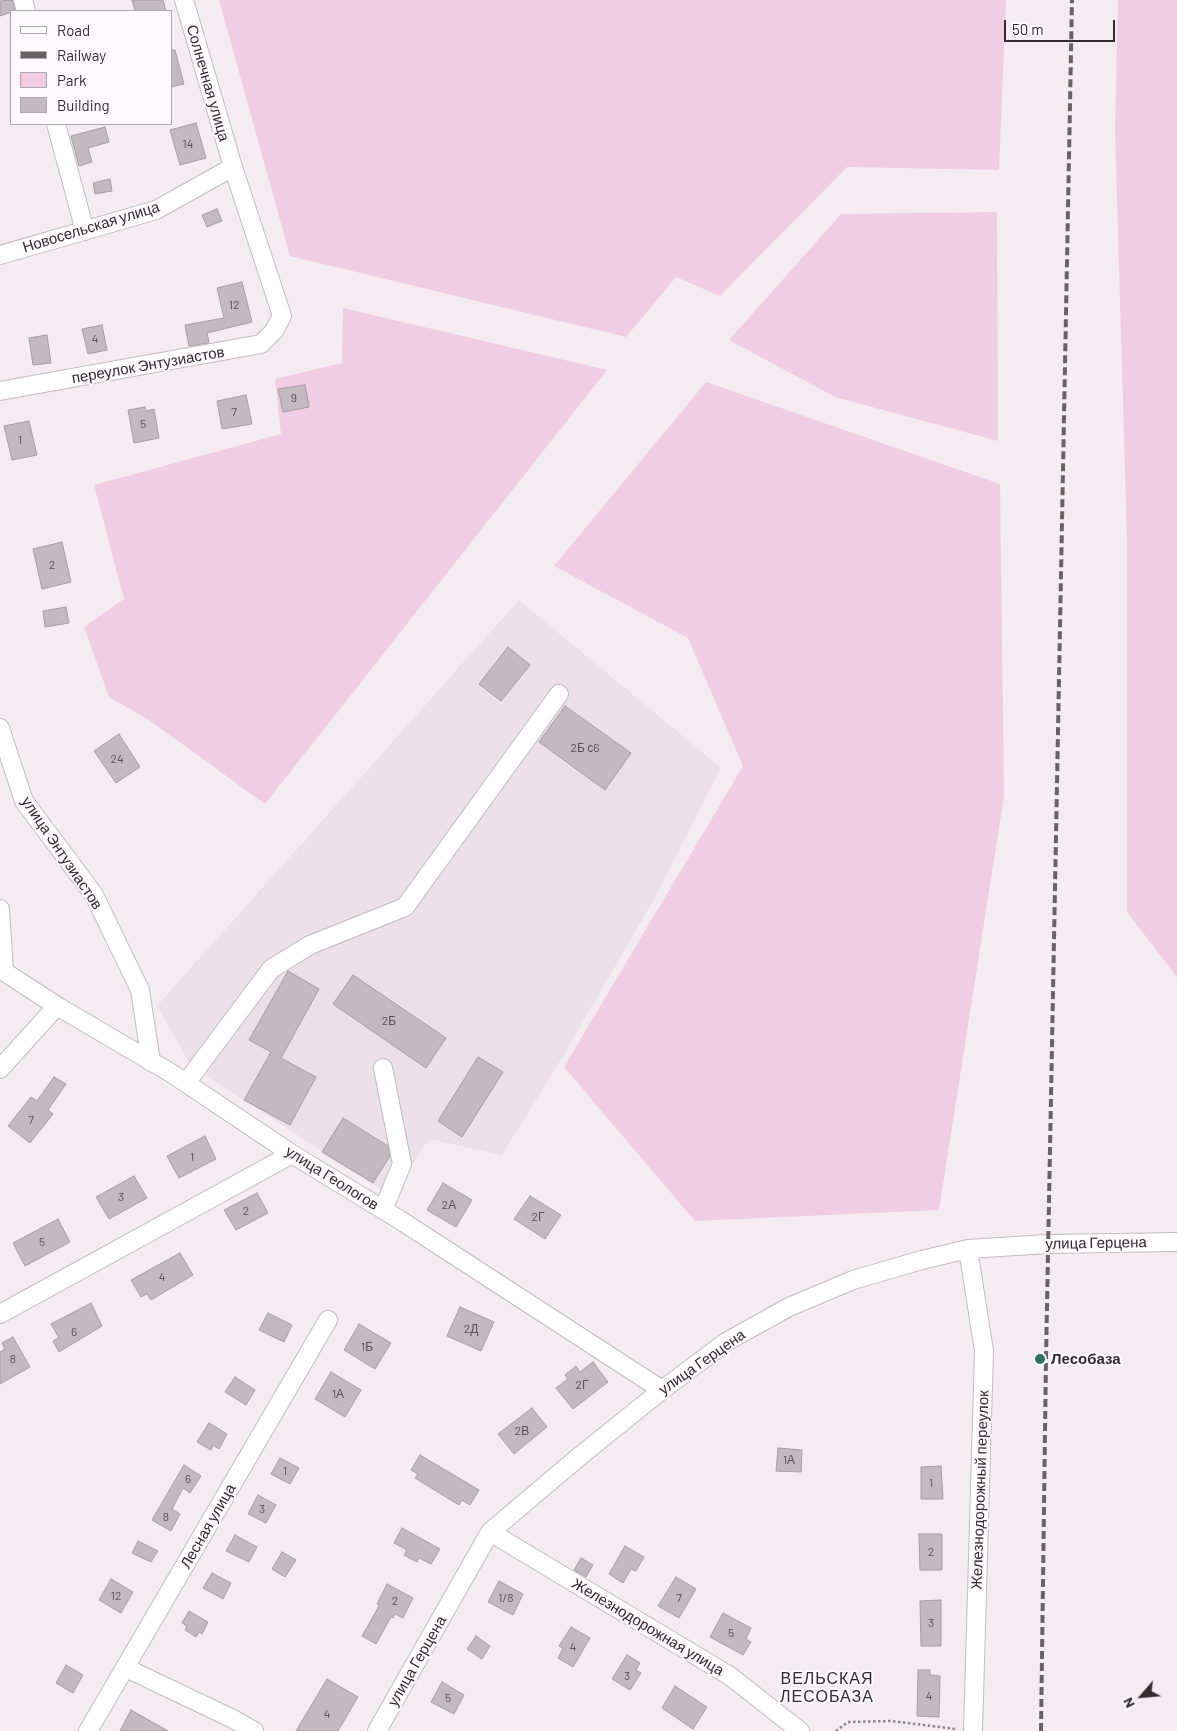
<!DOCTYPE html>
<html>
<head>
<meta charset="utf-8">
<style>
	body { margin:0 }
	#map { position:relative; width:1177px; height:1731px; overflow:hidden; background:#f4ecf1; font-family:Barlow,sans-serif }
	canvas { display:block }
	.legend { position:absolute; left:10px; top:10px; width:162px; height:115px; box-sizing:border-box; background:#fffafd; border:1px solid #ada8ab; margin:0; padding:6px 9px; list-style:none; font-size:15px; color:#312e30 }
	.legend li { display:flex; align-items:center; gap:10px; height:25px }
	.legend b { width:25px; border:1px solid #ada8ab }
	.north { position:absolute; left:1117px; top:1671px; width:50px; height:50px; -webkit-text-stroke:4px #fffafd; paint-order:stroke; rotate:243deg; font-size:14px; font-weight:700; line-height:20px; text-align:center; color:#312e30 }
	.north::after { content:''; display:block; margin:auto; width:18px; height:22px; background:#312e30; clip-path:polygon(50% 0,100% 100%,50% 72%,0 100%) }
	.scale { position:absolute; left:1004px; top:20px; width:111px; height:22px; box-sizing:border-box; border:2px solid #312e30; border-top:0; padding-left:6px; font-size:15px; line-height:18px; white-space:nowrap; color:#312e30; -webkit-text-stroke:4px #fffafd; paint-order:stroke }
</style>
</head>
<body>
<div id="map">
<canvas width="1177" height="1731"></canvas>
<ul class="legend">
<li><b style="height:6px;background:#fff"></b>Road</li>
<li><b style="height:6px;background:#676365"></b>Railway</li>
<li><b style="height:14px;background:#f0cde4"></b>Park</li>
<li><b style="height:14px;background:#c2babf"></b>Building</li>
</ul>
<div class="north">N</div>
<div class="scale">50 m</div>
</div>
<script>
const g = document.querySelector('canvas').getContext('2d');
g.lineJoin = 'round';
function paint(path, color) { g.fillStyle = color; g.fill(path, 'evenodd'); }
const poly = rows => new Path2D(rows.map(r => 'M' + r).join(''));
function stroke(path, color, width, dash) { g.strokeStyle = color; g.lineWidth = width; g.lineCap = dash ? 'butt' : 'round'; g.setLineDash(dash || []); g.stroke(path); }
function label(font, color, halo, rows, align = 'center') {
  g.font = font + ' Barlow,sans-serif'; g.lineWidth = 4; g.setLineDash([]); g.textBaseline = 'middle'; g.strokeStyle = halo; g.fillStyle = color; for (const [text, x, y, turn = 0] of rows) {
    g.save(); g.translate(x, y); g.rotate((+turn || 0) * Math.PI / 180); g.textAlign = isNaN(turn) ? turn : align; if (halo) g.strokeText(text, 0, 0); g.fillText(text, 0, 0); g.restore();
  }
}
paint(poly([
	[519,600,721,768,654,899,565,1053,502,1155,429,1139,392,1196,192,1067,157,1006]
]), '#eddfe8');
paint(poly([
	[219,0,1006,0,999,170,847,167,720,296,676,277,626,337,290,256],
	[1118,0,1177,0,1177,977,1127,912,1127,540,1115,130],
	[997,212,998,441,835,397,729,340,841,214],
	[343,308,607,370,265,804,149,720,109,697,84,627,124,599,94,485,281,434,275,379,342,363],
	[706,382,1000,484,1004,796,939,1210,695,1221,564,1067,743,766,688,638,554,566]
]), '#f0cde4');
const building = poly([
	[11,0,13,0,15,11,0,16,0,1,11,0],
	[132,0,163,0,166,11,135,11,132,0],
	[171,50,175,50,184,84,171,87,171,50],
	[196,123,206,158,180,165,170,130,196,123],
	[105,127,109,142,88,148,92,162,79,166,71,136,105,127],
	[110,179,112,191,95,194,93,183,110,179],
	[217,209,222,221,207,227,202,215,217,209],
	[242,282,252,322,207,333,209,343,189,346,185,325,224,318,217,288,242,282],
	[102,325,107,350,88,354,82,329,102,325],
	[47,335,51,363,33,365,29,338,47,335],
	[305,385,309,407,283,412,278,389,305,385],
	[246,395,252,424,222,429,217,401,246,395],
	[145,407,146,411,154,409,159,438,134,443,128,410,145,407],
	[29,421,37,455,12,460,4,426,29,421],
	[62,542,71,582,42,589,33,549,62,542],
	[66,607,69,623,45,627,43,611,66,607],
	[508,647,530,665,501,701,479,684,508,647],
	[565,706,631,753,605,790,539,742,565,706],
	[119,734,140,767,116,783,94,751,119,734],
	[288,971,319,989,281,1058,316,1077,290,1125,244,1100,271,1052,249,1040,288,971],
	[353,975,446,1038,426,1068,333,1004,353,975],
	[478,1057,503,1072,462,1137,438,1121,478,1057],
	[54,1077,66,1084,48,1110,53,1114,30,1143,8,1126,31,1097,37,1101,54,1077],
	[343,1118,388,1146,390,1156,373,1183,322,1152,343,1118],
	[205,1136,216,1159,179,1178,167,1156,205,1136],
	[134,1176,147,1198,109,1219,96,1197,134,1176],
	[443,1183,472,1200,456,1227,427,1210,443,1183],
	[257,1193,268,1213,236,1230,224,1210,257,1193],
	[530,1196,561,1215,545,1239,514,1219,530,1196],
	[58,1219,70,1242,25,1266,13,1243,58,1219],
	[180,1253,193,1275,151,1300,147,1294,141,1297,131,1280,180,1253],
	[91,1303,102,1326,59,1352,53,1341,59,1338,51,1324,91,1303],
	[460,1307,494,1322,481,1351,447,1336,460,1307],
	[268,1313,292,1325,284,1342,259,1330,268,1313],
	[359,1324,391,1343,375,1369,344,1350,359,1324],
	[13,1337,30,1367,0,1384,0,1352,5,1349,2,1343,13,1337],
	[593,1362,608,1382,573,1409,556,1388,568,1379,565,1375,576,1366,580,1372,593,1362],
	[331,1372,361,1390,345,1417,315,1399,331,1372],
	[235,1377,255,1390,246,1405,225,1392,235,1377],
	[532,1408,547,1427,514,1454,498,1434,532,1408],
	[209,1423,227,1434,219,1449,213,1445,211,1450,197,1442,209,1423],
	[778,1448,802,1450,801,1472,776,1471,778,1448],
	[420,1455,479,1490,470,1505,462,1500,459,1505,415,1478,418,1474,411,1470,420,1455],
	[280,1458,299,1468,290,1484,271,1474,280,1458],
	[184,1465,201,1476,190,1493,183,1488,172,1509,180,1514,171,1531,152,1520,184,1465],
	[941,1466,943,1499,921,1499,921,1467,941,1466],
	[258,1495,276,1505,266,1523,248,1514,258,1495],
	[402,1528,440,1549,431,1564,419,1558,417,1562,404,1555,407,1550,394,1543,402,1528],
	[919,1534,942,1534,942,1570,920,1570,919,1534],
	[235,1535,257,1547,249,1562,226,1551,235,1535],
	[138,1541,158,1551,151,1562,132,1553,138,1541],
	[625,1546,644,1557,636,1571,631,1569,623,1583,609,1574,625,1546],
	[282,1552,296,1560,285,1577,272,1569,282,1552],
	[581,1558,593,1565,586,1577,574,1570,581,1558],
	[212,1573,231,1583,223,1599,203,1588,212,1573],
	[676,1577,696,1589,679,1618,658,1606,676,1577],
	[111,1579,133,1592,121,1613,99,1600,111,1579],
	[499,1581,523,1594,513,1615,488,1602,499,1581],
	[387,1584,413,1598,403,1618,395,1614,393,1618,391,1617,376,1644,362,1636,379,1606,377,1604,387,1584],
	[941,1600,941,1646,921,1646,920,1601,941,1600],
	[189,1611,208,1622,202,1634,199,1632,196,1637,185,1630,187,1626,182,1623,189,1611],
	[723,1613,751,1628,746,1639,751,1642,743,1655,710,1637,723,1613],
	[571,1627,590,1638,573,1667,558,1658,563,1648,559,1646,571,1627],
	[476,1636,490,1646,482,1659,467,1649,476,1636],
	[627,1655,640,1663,636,1670,641,1673,630,1690,612,1679,627,1655],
	[66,1665,83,1675,73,1693,56,1683,66,1665],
	[918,1670,930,1670,930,1675,940,1676,939,1717,917,1716,918,1670],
	[327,1679,358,1697,338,1731,296,1731,327,1679],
	[442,1682,464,1695,454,1714,431,1702,442,1682],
	[675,1686,707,1707,693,1729,662,1708,675,1686],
	[131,1710,168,1731,120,1731,131,1710]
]);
paint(building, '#c2babf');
stroke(building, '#a59ea3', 1);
const minor = poly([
	[23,0,26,11],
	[56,124,85,231],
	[0,255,156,210,233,167],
	[0,391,261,344,274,331,282,316,233,167,184,0],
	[0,728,24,801,94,895,140,990,151,1062],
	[0,909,4,971],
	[0,969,57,1006,171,1073,292,1154,400,1220,662,1390],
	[0,1069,57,1006],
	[186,1083,271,969,310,945,405,907,559,694],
	[383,1210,402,1164,383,1068],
	[968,1249,984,1351,973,1731],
	[0,1314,292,1154],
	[490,1532,730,1676,800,1731],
	[126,1668,233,1719,254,1731],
	[88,1731,328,1320],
	[377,1731,490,1532,580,1456,662,1390,726,1342,789,1307,853,1280,922,1260,968,1249,1048,1244,1177,1242]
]);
stroke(minor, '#c3bbc0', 20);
stroke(poly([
	[836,1731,848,1722,891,1721,956,1729]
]), '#8d878b', 2.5, [2.5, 2.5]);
stroke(minor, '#fff', 18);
stroke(poly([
	[1041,1731,1046,1358,1072,0]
]), '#676365', 4, [8, 4]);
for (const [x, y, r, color] of [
	[1040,1359,6,"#2e7162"]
]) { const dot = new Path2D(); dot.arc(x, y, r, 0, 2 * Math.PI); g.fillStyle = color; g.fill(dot); stroke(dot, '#fffafd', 2); }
label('12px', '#555154', null, [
	["14",188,144],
	["12",234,305],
	["4",95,339],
	["9",294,398],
	["7",234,412],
	["5",143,424],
	["1",20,440],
	["2",52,565],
	["2Б с6",585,748],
	["24",117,759],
	["2Б",389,1021],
	["7",31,1120],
	["1",192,1157],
	["3",121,1197],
	["2А",449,1205],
	["2",246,1211],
	["2Г",538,1217],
	["5",42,1242],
	["4",162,1277],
	["2Д",471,1329],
	["6",74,1332],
	["1Б",367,1347],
	["8",13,1359],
	["2Г",582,1385],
	["1А",338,1394],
	["2В",522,1431],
	["1А",789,1460],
	["1",285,1471],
	["6",188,1479],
	["1",931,1483],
	["3",262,1509],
	["8",166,1517],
	["2",931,1552],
	["12",116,1596],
	["1/8",506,1598],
	["7",679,1598],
	["2",395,1601],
	["3",931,1623],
	["5",731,1633],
	["4",573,1647],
	["3",627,1676],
	["4",929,1696],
	["5",448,1698],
	["4",327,1714]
]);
label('15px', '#312e30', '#fffafd', [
	["Солнечная улица",208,83,74],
	["Новосельская улица",91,227,-17],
	["переулок Энтузиастов",148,365,-10],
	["улица Энтузиастов",62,853,56],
	["улица Геологов",332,1178,32],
	["улица Герцена",1096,1243,-1],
	["улица Герцена",702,1362,-35],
	["Железнодорожный переулок",980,1490,-88],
	["Лесная улица",208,1526,-60],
	["Железнодорожная улица",648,1627,31],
	["улица Герцена",417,1661,-60]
]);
label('bold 15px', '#312e30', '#fffafd', [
	["Лесобаза",1051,1359]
], 'left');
g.letterSpacing = '1px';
label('16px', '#312e30', '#fffafd', [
	["ВЕЛЬСКАЯ",827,1679],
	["ЛЕСОБАЗА",827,1697]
]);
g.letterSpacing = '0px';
</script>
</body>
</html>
